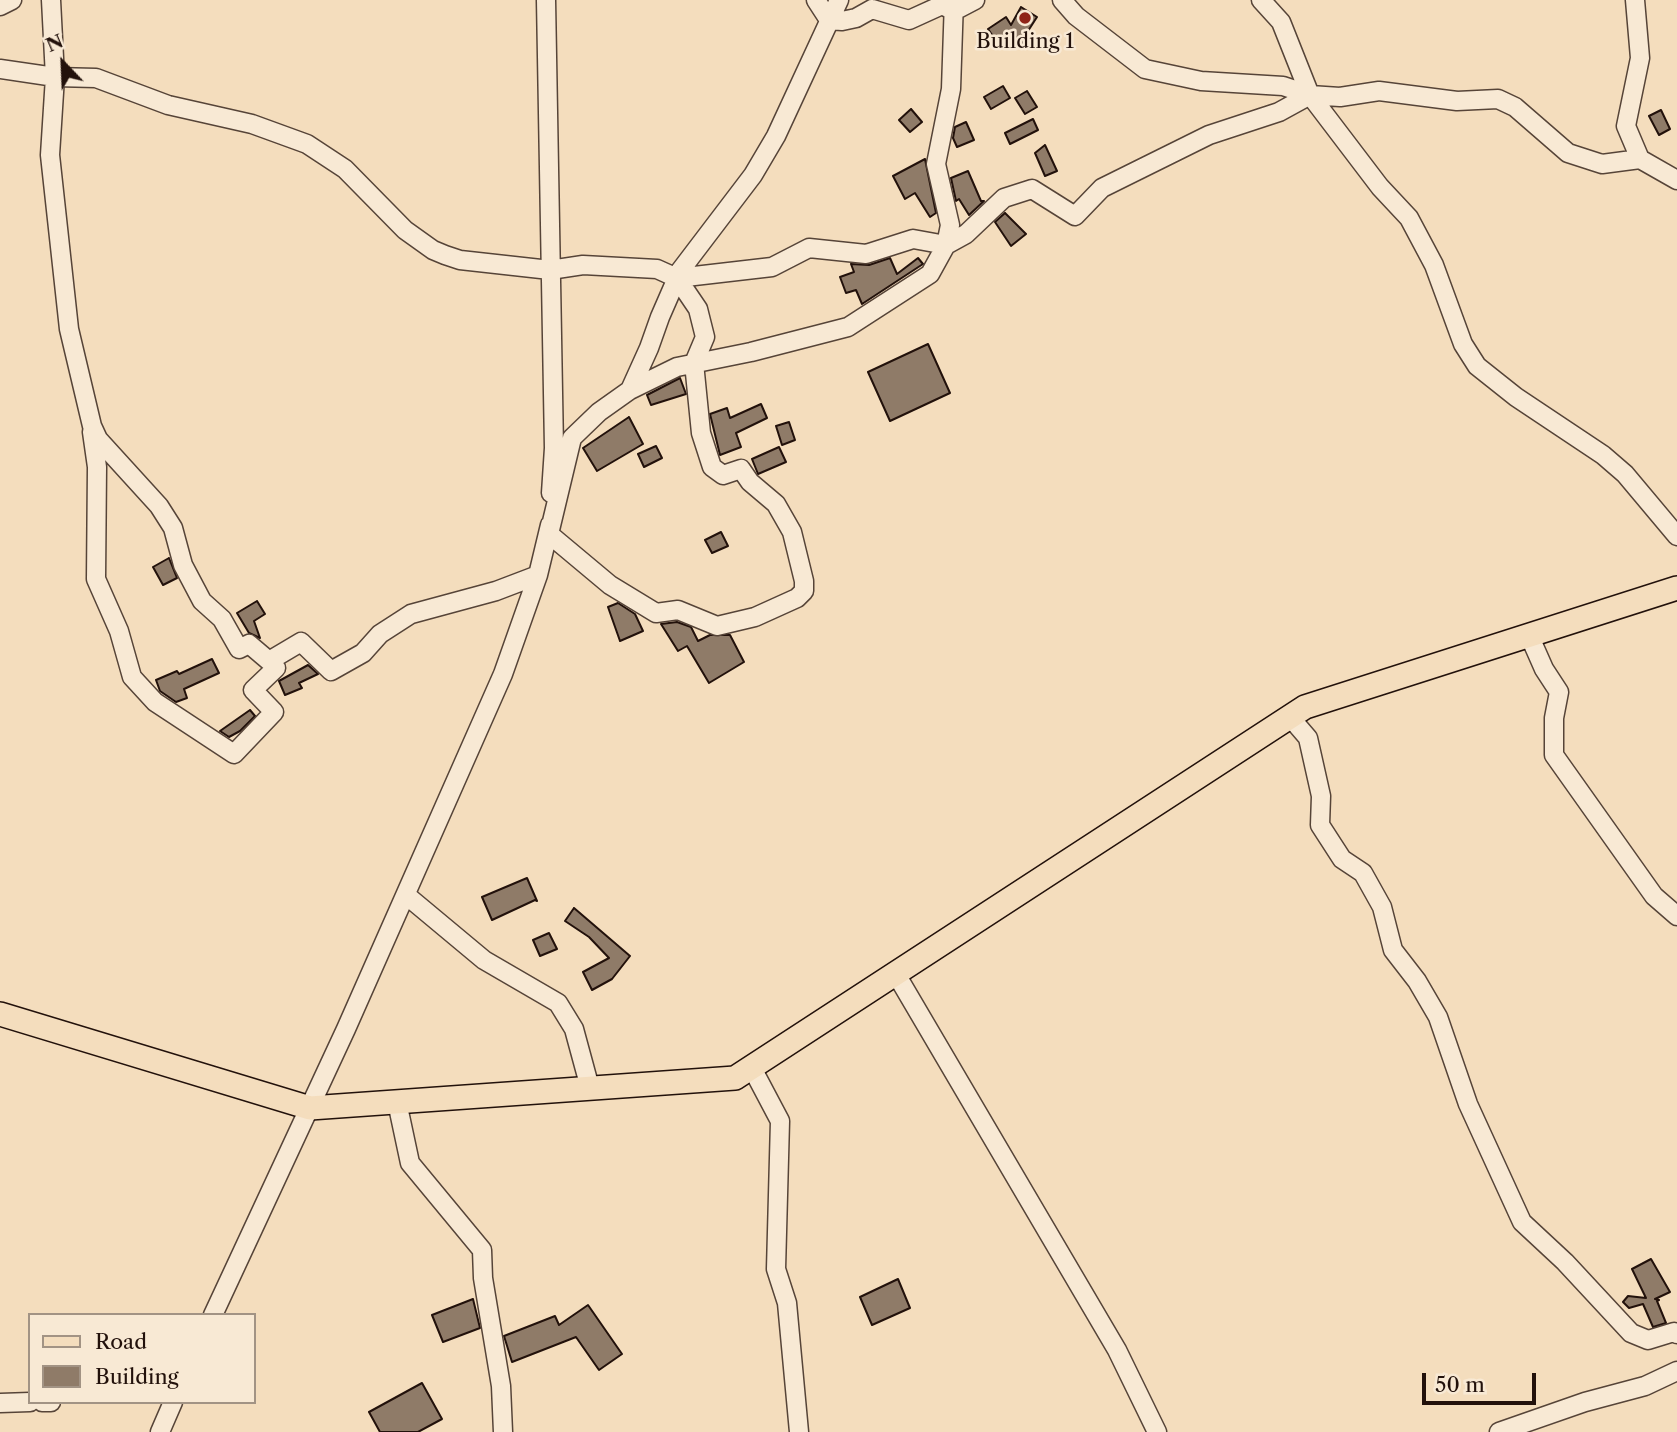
<!DOCTYPE html>
<html>
<head>
<meta charset="utf-8">
<style>
	body { margin:0 }
	#map { position:relative; width:1677px; height:1432px; overflow:hidden; background:#f4ddbd; font-family:"Libre Caslon Text",serif }
	canvas { display:block }
	.legend { position:absolute; left:28px; top:1313px; width:228px; height:91px; box-sizing:border-box; background:#f8e9d4; border:2px solid #a29384; margin:0; padding:9px 12px; list-style:none; font-size:21px; color:#22110b }
	.legend li { display:flex; align-items:center; gap:14px; height:35px }
	.legend b { width:35px; border:2px solid #a29384 }
	.north { position:absolute; left:28px; top:28px; width:70px; height:70px; -webkit-text-stroke:5px #f8e9d4; paint-order:stroke; rotate:337deg; font-size:19px; font-weight:700; line-height:28px; text-align:center; color:#22110b }
	.north::after { content:''; display:block; margin:auto; width:24px; height:32px; background:#22110b; clip-path:polygon(50% 0,100% 100%,50% 72%,0 100%) }
	.scale { position:absolute; left:1422px; top:1373px; width:114px; height:32px; box-sizing:border-box; border:4px solid #22110b; border-top:0; padding-left:9px; font-size:21px; line-height:24px; white-space:nowrap; color:#22110b; -webkit-text-stroke:5px #f8e9d4; paint-order:stroke }
</style>
</head>
<body>
<div id="map">
<canvas width="1677" height="1432"></canvas>
<ul class="legend">
<li><b style="height:9px;background:#f4ddbd"></b>Road</li>
<li><b style="height:19px;background:#8f7b68"></b>Building</li>
</ul>
<div class="north">N</div>
<div class="scale">50 m</div>
</div>
<script>
const g = document.querySelector('canvas').getContext('2d');
g.lineJoin = 'round';
function paint(path, color) { g.fillStyle = color; g.fill(path, 'evenodd'); }
const poly = rows => new Path2D(rows.map(r => 'M' + r).join(''));
function stroke(path, color, width, dash) { g.strokeStyle = color; g.lineWidth = width; g.lineCap = dash ? 'butt' : 'round'; g.setLineDash(dash || []); g.stroke(path); }
function label(font, color, halo, rows, align = 'center') {
  g.font = font + ' "Libre Caslon Text",serif'; g.lineWidth = 5; g.setLineDash([]); g.textBaseline = 'middle'; g.strokeStyle = halo; g.fillStyle = color; for (const [text, x, y, turn = 0] of rows) {
    g.save(); g.translate(x, y); g.rotate((+turn || 0) * Math.PI / 180); g.textAlign = isNaN(turn) ? turn : align; if (halo) g.strokeText(text, 0, 0); g.fillText(text, 0, 0); g.restore();
  }
}
const building = poly([
	[1021,7,1037,17,1028,31,1034,37,1026,46,1011,32,997,42,988,29,1006,17,1011,25,1021,7],
	[1003,86,1010,98,991,109,984,97,1003,86],
	[1027,91,1037,107,1025,114,1015,98,1027,91],
	[911,109,922,122,910,132,899,120,911,109],
	[1661,110,1670,129,1659,135,1649,116,1661,110],
	[1033,119,1038,130,1010,144,1005,133,1033,119],
	[966,122,974,140,957,147,953,138,955,127,966,122],
	[1045,145,1057,171,1045,176,1035,153,1045,145],
	[925,159,936,213,930,217,915,193,905,199,893,176,925,159],
	[968,171,981,201,984,201,969,215,959,199,956,201,951,178,968,171],
	[1005,213,1026,234,1011,246,995,222,1005,213],
	[890,258,897,274,918,258,923,264,862,304,856,290,846,293,840,277,854,272,851,264,869,265,890,258],
	[928,344,950,393,890,421,868,372,928,344],
	[680,378,686,394,651,405,647,395,680,378],
	[761,404,767,418,736,433,741,447,720,455,710,414,727,408,730,418,761,404],
	[629,417,643,444,597,471,583,448,629,417],
	[789,422,795,440,782,445,776,426,789,422],
	[656,446,662,458,644,467,638,454,656,446],
	[779,447,786,462,758,474,752,459,779,447],
	[721,532,728,546,712,553,705,540,721,532],
	[169,558,177,578,163,585,153,567,169,558],
	[257,601,265,614,254,621,260,638,249,633,237,613,257,601],
	[618,603,635,614,643,631,620,641,608,607,618,603],
	[677,622,691,627,698,641,710,635,730,635,744,662,709,683,687,646,678,651,661,624,677,622],
	[212,659,219,673,184,689,187,698,176,702,160,691,156,680,177,671,179,674,212,659],
	[308,665,318,674,299,683,302,688,285,695,279,681,308,665],
	[250,710,255,716,240,731,229,737,220,731,250,710],
	[527,878,537,901,535,900,492,920,482,897,527,878],
	[574,908,630,956,612,979,592,990,583,972,609,958,589,937,565,921,574,908],
	[549,933,557,949,540,956,533,940,549,933],
	[1651,1259,1670,1292,1655,1299,1659,1300,1657,1301,1666,1323,1653,1327,1643,1304,1629,1308,1623,1302,1628,1296,1646,1298,1632,1269,1651,1259],
	[898,1279,910,1308,872,1325,860,1297,898,1279],
	[473,1299,480,1328,443,1342,432,1315,473,1299],
	[588,1305,622,1354,599,1370,576,1337,512,1362,504,1336,555,1316,559,1325,588,1305],
	[422,1383,442,1419,418,1432,380,1432,369,1412,422,1383]
]);
paint(building, '#8f7b68');
stroke(building, '#22110b', 2);
const minor = poly([
	[51,0,55,77,50,155,69,329,92,426,98,439,159,506,173,528,183,565,202,601,222,619,239,649,249,644,269,661,301,642,331,671,363,653,380,634,411,614,496,591,538,575],
	[546,0,554,448,551,493],
	[816,0,829,20,842,21,856,18,872,9,909,20,942,5,954,11,975,0],
	[1062,0,1076,16,1145,69,1201,81,1283,86,1310,95,1380,187,1409,218,1434,265,1463,344,1477,366,1516,397,1603,455,1625,474,1677,536],
	[1261,0,1281,22,1310,95],
	[1635,0,1640,58,1626,126,1640,159,1677,180],
	[0,6,12,0],
	[0,69,55,77,96,78,168,105,252,124,307,144,345,169,405,230,433,250,445,255,460,260,550,270,583,265,657,269,677,278,698,309,705,337,694,363,701,433,712,467,723,475,741,469,750,482,776,504,792,532,804,581,804,591,797,598,755,617,717,626,678,610,656,613,610,585,549,534,572,438,599,412,630,390,649,348,660,317,677,278,680,271,753,175,776,136,839,0],
	[677,278,772,267,809,248,866,254,913,239,946,245,966,234,1004,198,1032,189,1075,216,1102,188,1209,135,1279,112,1310,95,1340,97,1379,91,1457,101,1498,99,1515,107,1568,153,1602,164,1640,159],
	[630,390,677,367,751,352,848,327,930,274,946,245,950,225,936,164,951,89,954,0],
	[92,432,97,467,96,579,119,631,132,677,155,702,234,754,274,712,253,690,276,668,269,661],
	[1529,635,1544,669,1559,692,1554,718,1554,755,1654,896,1677,916],
	[1290,717,1308,738,1321,796,1320,825,1342,859,1363,873,1382,907,1393,950,1417,981,1438,1017,1468,1104,1522,1222,1565,1262,1631,1333,1648,1340,1674,1332,1677,1334],
	[406,895,484,960,558,1003,574,1029,590,1088],
	[896,974,1117,1350,1157,1432],
	[752,1068,780,1121,776,1269,787,1303,799,1432],
	[397,1102,410,1163,482,1250,483,1278,501,1386,503,1432],
	[213,1315,346,1029,503,674,538,575,550,525],
	[42,1402,51,1402],
	[0,1403,30,1402],
	[160,1432,173,1402],
	[1499,1432,1585,1402,1645,1386,1677,1371]
]);
const major = poly([
	[0,1014,310,1108,735,1078,1305,707,1677,588]
]);
stroke(minor, '#564438', 21);
stroke(major, '#22110b', 26);
stroke(minor, '#f8e9d4', 18);
stroke(major, '#f4ddbd', 23);
for (const [x, y, r, color] of [
	[1025,18,7,"#8f2418"]
]) { const dot = new Path2D(); dot.arc(x, y, r, 0, 2 * Math.PI); g.fillStyle = color; g.fill(dot); stroke(dot, '#f8e9d4', 2.5); }
label('21px', '#22110b', '#f8e9d4', [
	["Building 1",1025,42]
]);
</script>
</body>
</html>
